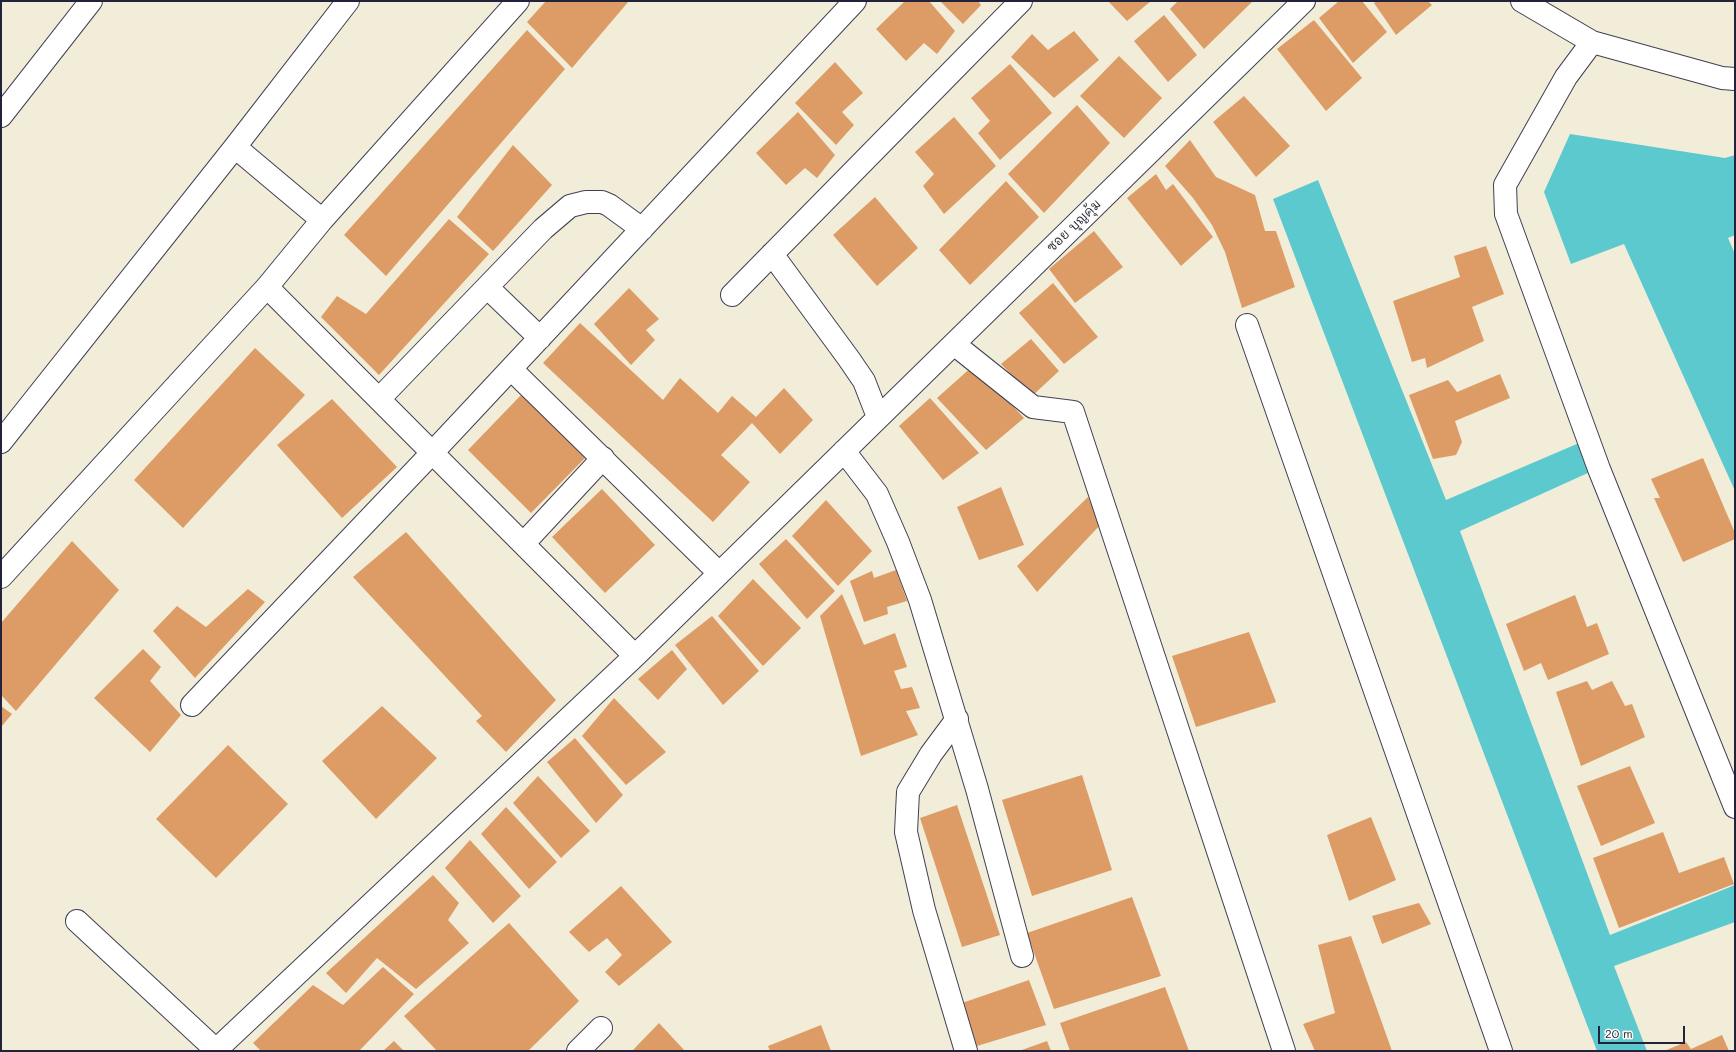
<!DOCTYPE html>
<html>
<head>
<meta charset="utf-8">
<style>
	body { margin:0 }
	#map { position:relative; width:1736px; height:1052px; overflow:hidden; background:#f1edd8; font-family:Mali,sans-serif }
	canvas { display:block }
	.frame { position:absolute; inset:0; border:2px solid #22223b; pointer-events:none }
	.scale { position:absolute; left:1598px; top:1026px; width:87px; height:18px; box-sizing:border-box; border:2px solid #22223b; border-top:0; padding-left:5px; font-size:12px; line-height:14px; white-space:nowrap; color:#22223b; -webkit-text-stroke:3px #fdfcf7; paint-order:stroke }
</style>
</head>
<body>
<div id="map">
<canvas width="1736" height="1052"></canvas>
<div class="frame"></div>
<div class="scale">20 m</div>
</div>
<script>
const g = document.querySelector('canvas').getContext('2d');
g.lineJoin = 'round';
function paint(path, color) { g.fillStyle = color; g.fill(path, 'evenodd'); }
const poly = rows => new Path2D(rows.map(r => 'M' + r).join(''));
function stroke(path, color, width, dash) { g.strokeStyle = color; g.lineWidth = width; g.lineCap = dash ? 'butt' : 'round'; g.setLineDash(dash || []); g.stroke(path); }
function label(font, color, halo, rows, align = 'center') {
  g.font = font + ' Mali,"Playpen Sans Thai",sans-serif'; g.lineWidth = 3; g.setLineDash([]); g.textBaseline = 'middle'; g.strokeStyle = halo; g.fillStyle = color; for (const [text, x, y, turn = 0] of rows) {
    g.save(); g.translate(x, y); g.rotate((+turn || 0) * Math.PI / 180); g.textAlign = isNaN(turn) ? turn : align; if (halo) g.strokeText(text, 0, 0); g.fillText(text, 0, 0); g.restore();
  }
}
paint(poly([
	[1570,134,1725,158,1735,155,1735,235,1728,238,1735,254,1735,491,1624,244,1571,264,1544,192],
	[1318,180,1446,500,1579,443,1590,472,1460,531,1610,935,1735,885,1735,922,1614,966,1647,1051,1597,1051,1273,199]
]), '#5cc9cf');
paint(poly([
	[546,1,629,1,572,68,527,22],
	[905,1,929,1,955,31,937,54,924,43,906,61,876,29],
	[940,1,978,1,981,5,963,24],
	[1108,1,1151,1,1127,21],
	[1178,1,1253,1,1204,49,1170,9],
	[1339,1,1362,1,1387,32,1353,63,1319,18],
	[1377,1,1428,1,1432,5,1396,35,1374,3],
	[1164,15,1197,55,1168,82,1134,41],
	[1314,20,1362,78,1326,111,1277,49],
	[527,30,565,69,386,276,344,235],
	[1074,31,1099,60,1054,98,1011,57,1032,34,1048,50],
	[1119,56,1162,98,1124,138,1080,96],
	[835,62,863,93,842,112,854,125,836,145,795,103],
	[1010,64,1052,113,1000,160,978,133,990,121,971,98],
	[1244,96,1290,146,1256,177,1213,122],
	[1077,105,1110,143,1044,213,1008,174],
	[798,112,835,155,817,178,805,168,786,185,756,153],
	[954,117,996,166,944,214,923,186,934,174,915,152],
	[1190,140,1216,177,1255,195,1265,231,1276,231,1295,287,1242,308,1225,252,1212,225,1193,198,1165,166],
	[513,145,552,185,493,251,457,217],
	[1156,174,1166,190,1173,184,1213,237,1181,266,1127,198],
	[1006,181,1039,217,970,285,939,250],
	[875,197,918,248,877,286,833,235],
	[449,219,489,254,379,375,321,317,337,296,366,314],
	[1094,231,1123,267,1075,303,1049,269],
	[1486,246,1504,294,1472,307,1484,341,1427,368,1425,358,1412,362,1393,301,1460,277,1454,256],
	[1053,283,1098,337,1064,364,1019,313],
	[629,288,659,319,646,330,655,340,631,365,594,324],
	[580,323,663,400,680,378,718,413,732,396,756,417,784,388,813,420,780,454,752,423,721,455,750,482,713,522,543,363],
	[1031,339,1059,371,1032,396,1001,364],
	[255,348,305,395,183,528,134,480],
	[974,365,1024,418,986,450,937,398],
	[1500,374,1510,398,1455,421,1462,442,1456,455,1433,459,1409,395,1448,380,1457,392],
	[523,393,587,456,531,513,468,450],
	[930,398,979,453,943,480,899,426],
	[332,399,397,467,342,518,277,445],
	[1703,458,1735,533,1735,539,1683,562,1654,498,1660,498,1651,479],
	[1001,487,1024,545,979,560,957,507],
	[602,489,655,545,605,593,552,537],
	[1088,497,1102,523,1037,592,1017,566],
	[826,500,872,551,838,586,792,536],
	[406,532,556,700,506,752,476,721,482,716,353,577],
	[786,539,835,591,807,619,759,564],
	[72,541,119,590,16,711,1,695,1,623],
	[896,570,907,601,887,607,888,614,864,622,850,581,872,571,874,578],
	[753,579,801,628,763,666,718,616],
	[248,589,265,602,195,678,153,631,177,606,206,627],
	[842,594,864,645,895,633,907,667,894,671,901,689,912,687,920,708,906,711,918,735,861,756,820,616],
	[1575,595,1587,627,1597,623,1609,654,1548,680,1541,663,1524,671,1506,624],
	[712,616,759,671,723,705,675,645],
	[1249,632,1276,702,1196,727,1172,656],
	[143,649,161,667,150,681,181,715,150,752,94,698],
	[672,650,687,669,658,700,638,679],
	[1587,681,1592,690,1612,681,1625,706,1632,704,1645,737,1581,766,1556,692],
	[614,698,666,752,626,785,582,736],
	[1,706,12,714,1,727],
	[382,706,437,758,376,819,322,761],
	[575,738,623,795,596,823,547,762],
	[228,745,288,804,216,878,156,819],
	[1630,766,1655,823,1601,846,1577,786],
	[1082,775,1112,870,1032,896,1002,800],
	[538,776,590,831,561,858,513,803],
	[957,805,1000,935,962,947,920,818],
	[506,807,557,862,529,889,481,834],
	[1371,817,1396,880,1349,901,1327,835],
	[1663,832,1679,873,1724,857,1734,884,1619,928,1593,858],
	[470,840,521,896,493,923,445,868],
	[433,875,459,903,448,920,469,943,416,989,377,958,346,993,326,973],
	[621,886,672,942,619,986,605,972,622,955,607,938,589,952,569,932],
	[1132,897,1161,976,1054,1009,1027,933],
	[1419,903,1431,924,1382,944,1372,916],
	[509,923,579,1001,528,1051,437,1051,404,1016],
	[1351,936,1392,1051,1315,1051,1303,1024,1335,1013,1318,945],
	[383,967,414,994,359,1051,261,1051,253,1043,313,985,343,1005],
	[1029,980,1046,1025,977,1046,962,1003],
	[1165,987,1189,1051,1070,1051,1060,1023],
	[659,1023,685,1051,632,1051],
	[821,1025,831,1051,770,1051,768,1046],
	[1722,1035,1729,1051,1664,1051,1686,1042,1691,1049],
	[394,1041,404,1051,383,1051],
	[1047,1041,1051,1051,1019,1051]
]), '#dd9c66');
const minor = poly([
	[1522,1,1592,42,1722,78,1735,79],
	[1592,42,1566,77,1505,185,1506,214,1599,469,1735,807],
	[1,116,91,1],
	[235,147,322,220],
	[772,254,849,359,864,381,878,417],
	[267,287,635,656],
	[487,287,540,338],
	[732,295,1021,1],
	[1247,325,1501,1051],
	[954,344,1033,407,1073,412,1284,1051],
	[511,369,719,573],
	[379,399,543,229,570,206,586,202,602,202,609,205,642,229],
	[1,442,235,147,348,1],
	[844,451,877,494,898,542,920,600,977,789,1022,956],
	[524,543,603,458],
	[1,577,267,287,322,220,518,1],
	[192,705,432,453,855,1],
	[957,719,931,754,908,792,906,832,924,910,966,1051],
	[77,921,216,1050],
	[215,1051,635,656,1304,1],
	[578,1051,601,1028]
]);
stroke(minor, '#414053', 24);
stroke(minor, '#fff', 22);
label('13px', '#22223b', '#fdfcf7', [
	["ซอย บุญคุ้ม",1074,226,-44]
]);
</script>
</body>
</html>
